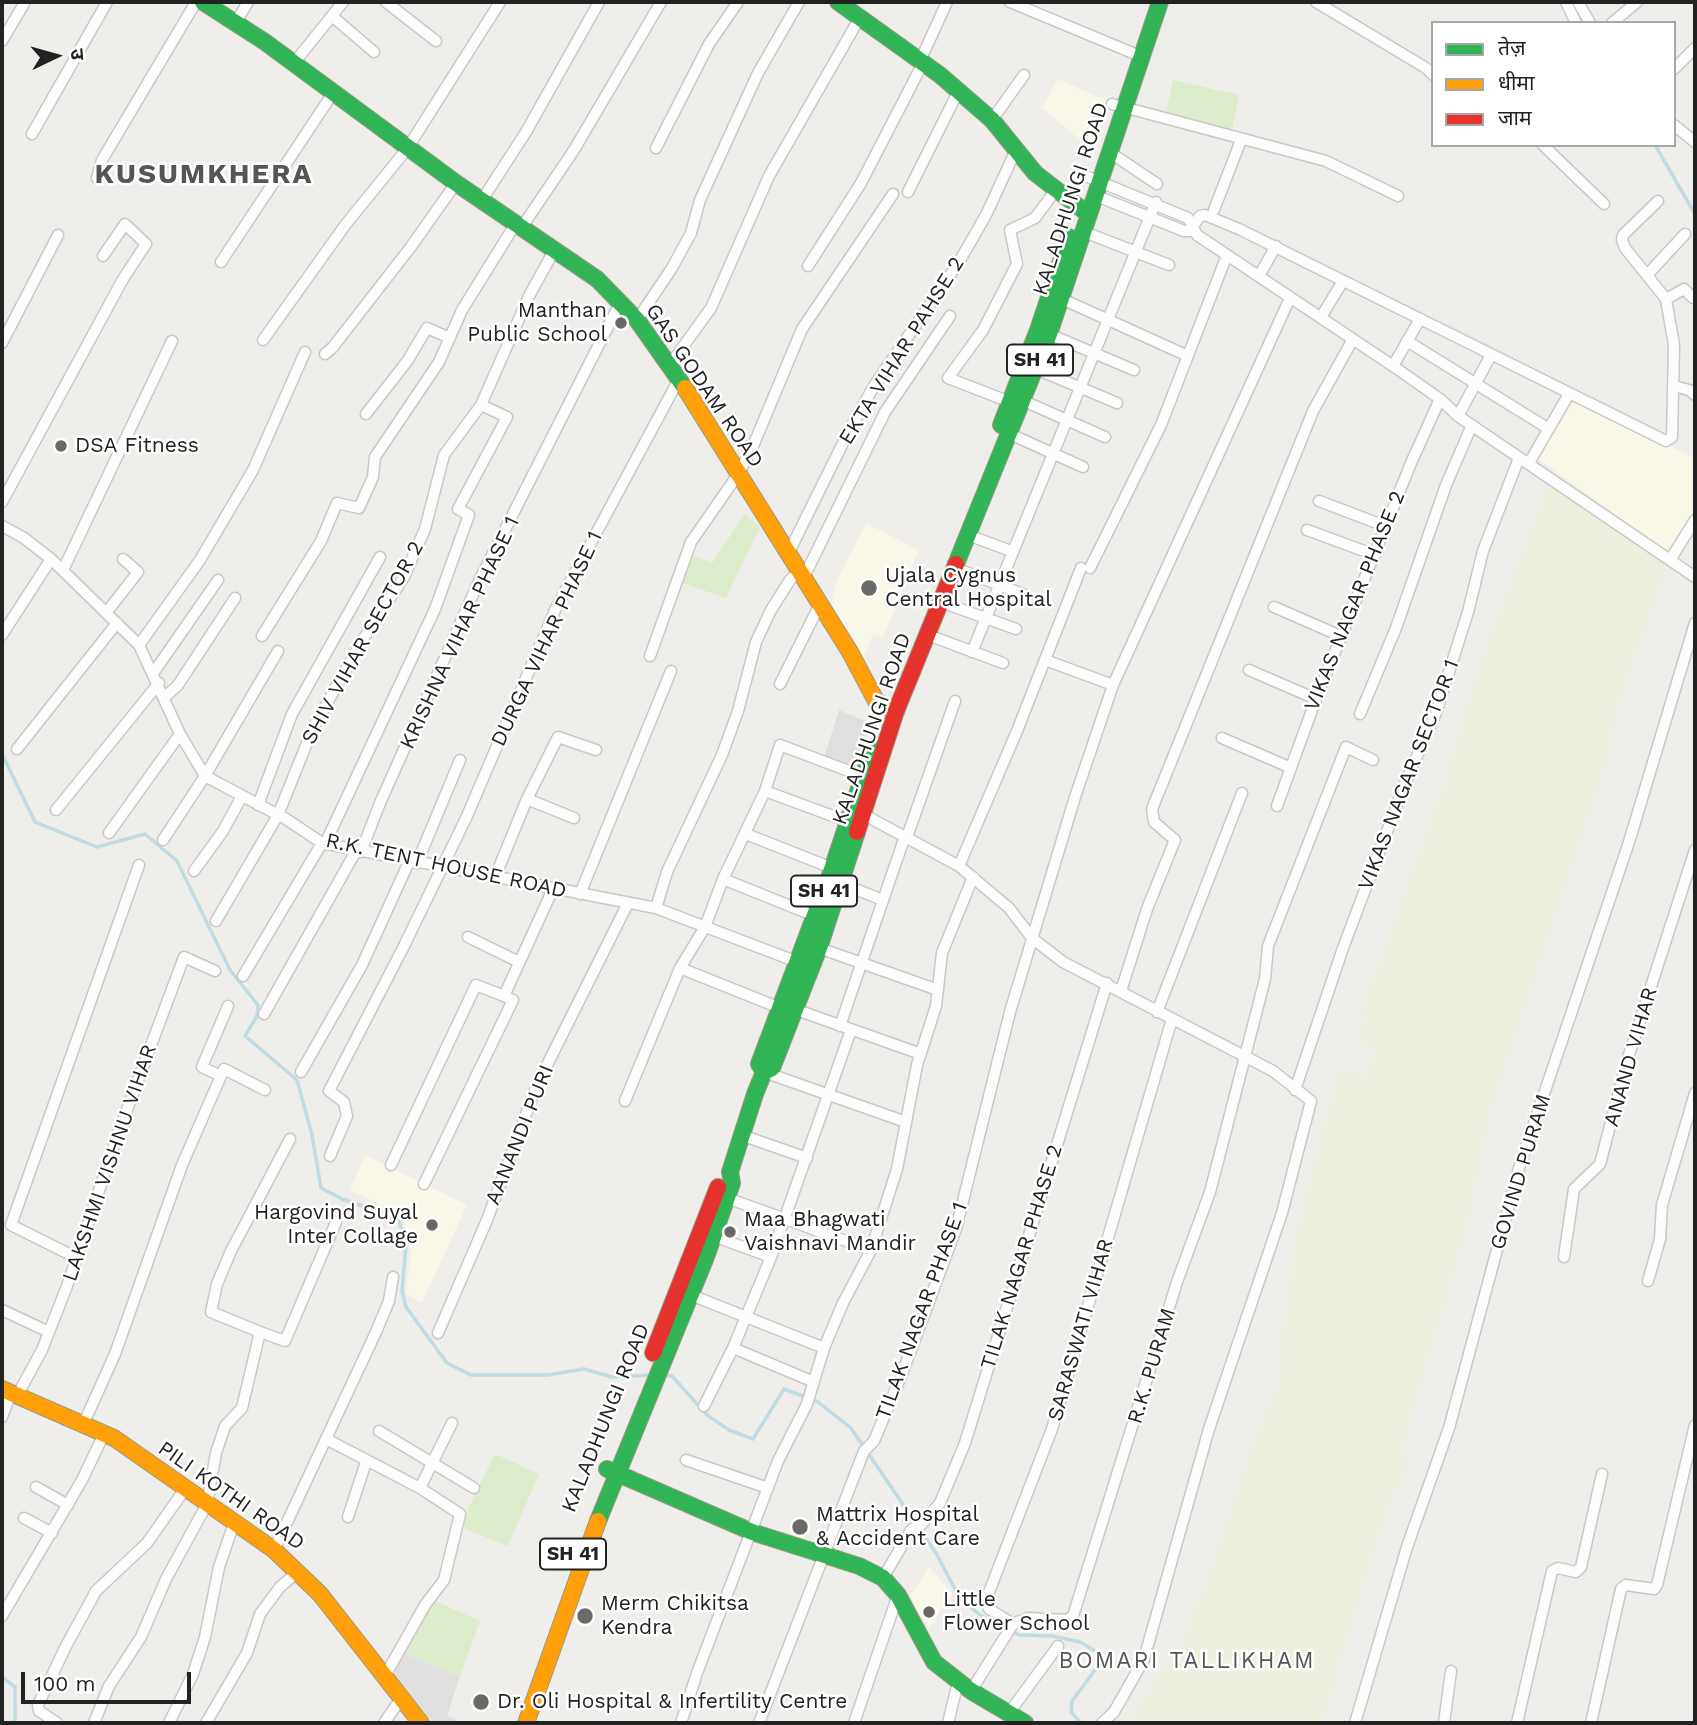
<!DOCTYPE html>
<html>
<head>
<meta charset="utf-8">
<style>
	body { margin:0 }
	#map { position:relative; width:1697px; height:1725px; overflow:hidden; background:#f0eeeb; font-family:"Work Sans","Noto Sans Devanagari",sans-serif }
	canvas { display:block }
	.frame { position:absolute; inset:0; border:4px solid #222; pointer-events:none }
	.legend { position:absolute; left:1431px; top:21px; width:245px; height:126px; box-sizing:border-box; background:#fff; border:2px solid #a7a7a7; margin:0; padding:9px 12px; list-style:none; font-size:21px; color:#222 }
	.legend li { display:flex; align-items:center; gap:14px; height:35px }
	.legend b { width:35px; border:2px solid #a7a7a7 }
	.north { position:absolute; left:21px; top:21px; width:70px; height:70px; -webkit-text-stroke:5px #fff; paint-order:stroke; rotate:85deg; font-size:19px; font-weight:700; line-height:28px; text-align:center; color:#222 }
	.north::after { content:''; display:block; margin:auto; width:24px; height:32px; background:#222; clip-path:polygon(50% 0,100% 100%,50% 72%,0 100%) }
	.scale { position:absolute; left:21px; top:1672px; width:170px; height:32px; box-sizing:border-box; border:4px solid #222; border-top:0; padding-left:9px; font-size:21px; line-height:24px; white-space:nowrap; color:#222; -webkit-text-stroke:5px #fff; paint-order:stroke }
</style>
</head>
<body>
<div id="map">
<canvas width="1697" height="1725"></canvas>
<div class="frame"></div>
<ul class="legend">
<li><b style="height:9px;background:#30b455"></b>तेज़</li>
<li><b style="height:9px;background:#ff9f0a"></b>धीमा</li>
<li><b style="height:9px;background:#e5322d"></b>जाम</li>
</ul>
<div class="north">उ</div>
<div class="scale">100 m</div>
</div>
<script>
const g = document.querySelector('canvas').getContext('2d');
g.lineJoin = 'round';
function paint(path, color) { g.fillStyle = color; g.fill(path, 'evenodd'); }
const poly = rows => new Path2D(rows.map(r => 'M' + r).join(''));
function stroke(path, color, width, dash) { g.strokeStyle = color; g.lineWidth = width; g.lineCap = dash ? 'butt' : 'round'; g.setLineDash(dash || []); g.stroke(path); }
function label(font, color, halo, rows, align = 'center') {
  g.font = font + ' "Work Sans",sans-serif'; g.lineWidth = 5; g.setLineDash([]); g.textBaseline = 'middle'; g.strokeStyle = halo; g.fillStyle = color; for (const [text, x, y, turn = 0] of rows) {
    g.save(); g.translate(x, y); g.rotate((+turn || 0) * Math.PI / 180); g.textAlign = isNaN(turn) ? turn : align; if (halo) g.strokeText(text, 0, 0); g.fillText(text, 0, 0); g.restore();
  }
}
paint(poly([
	[1058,79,1109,102,1092,150,1042,108],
	[1570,398,1692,457,1695,454,1695,514,1669,553,1538,459],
	[866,523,919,550,883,638,873,634,862,661,831,606,836,582],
	[365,1155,467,1205,422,1303,406,1294,411,1250,410,1236,401,1215,350,1190],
	[929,1567,952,1593,929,1629,910,1596]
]), '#f8f7e8');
paint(poly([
	[1549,483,1668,566,1616,706,1609,753,1490,1112,1466,1230,1403,1444,1406,1473,1386,1510,1321,1723,1127,1723,1181,1646,1213,1566,1248,1457,1281,1378,1281,1336,1291,1287,1294,1241,1340,1068,1367,1078,1376,1049,1358,1040,1366,1021,1360,1017,1446,781,1476,675]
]), '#efefdf');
paint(poly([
	[1173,80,1239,95,1232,130,1166,114],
	[745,514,760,527,726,598,682,583,690,554,712,563],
	[495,1454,539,1474,508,1546,463,1528,469,1507],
	[435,1601,480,1621,460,1676,404,1654,418,1624]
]), '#ddeccb');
paint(poly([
	[839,710,870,723,854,769,824,758],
	[404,1654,460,1676,447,1716,463,1723,434,1723,394,1675]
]), '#e0dfde');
stroke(poly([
	[1655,145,1695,214],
	[2,754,35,822,97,847,145,834,177,861,230,970,258,1005,257,1016,245,1036,297,1080,312,1135,321,1188,342,1199,398,1218,406,1245,402,1291,406,1307,447,1363,471,1375,548,1375,584,1369,612,1377,652,1375],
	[663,1375,672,1376,707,1415,729,1430,753,1439,784,1389,818,1402,851,1428,936,1553,959,1597,980,1615,1019,1635,1052,1636,1080,1642,1100,1654,1101,1662,1072,1701,1071,1712,1081,1723],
	[2,1677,15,1687,15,1723]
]), '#bfdbe3', 3.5);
const street = poly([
	[386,2,436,41],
	[1010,2,1140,56],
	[1316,2,1426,68,1433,75],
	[1566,2,1576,23],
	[1578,2,1590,23],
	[332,16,374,52],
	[236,22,248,2],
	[1612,23,1637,2],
	[2,41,25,2],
	[920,61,947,2],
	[294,63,343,2],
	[1674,69,1695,48],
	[1112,104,1326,161,1398,196],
	[992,120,1024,75],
	[1674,125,1695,142],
	[32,134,107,2],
	[1543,145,1604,204],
	[656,148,709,44,738,2],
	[1108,151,1157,184],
	[1088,177,1188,218,1197,235,1393,366,1440,399,1458,416,1695,577],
	[97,178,102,160,196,2],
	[908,192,958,92],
	[1094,195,1184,231,1193,231],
	[482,200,526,132,599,2],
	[1214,210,1241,140],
	[1194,225,1200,216,1205,215,1239,229,1666,441,1672,437,1674,345,1666,299,1625,248,1622,240,1623,235,1658,201],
	[522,227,574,150,661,2],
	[1082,231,1169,265],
	[221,262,333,93],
	[808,266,861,183,923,63],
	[1648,274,1685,234],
	[1259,276,1276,246],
	[1062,299,1188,356],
	[1666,299,1684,289,1693,298],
	[1321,317,1343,281],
	[637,320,672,268,691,233,700,200,758,73,799,2],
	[1049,334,1134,370],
	[263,340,346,224,407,149,500,2],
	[1407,341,1549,429],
	[2,343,58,235],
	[325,354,333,347,410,248,456,183],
	[669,366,711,308,769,176,859,19],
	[1393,366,1420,319],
	[1036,369,1117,403],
	[1674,386,1689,390,1695,395],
	[1024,401,1105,437],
	[1010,402,948,378,983,330,1017,264,1010,230,1035,218,1055,191],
	[366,414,408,360,427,328,450,338],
	[1458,416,1491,355],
	[1010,434,1083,467],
	[1529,463,1569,394],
	[1319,501,1385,526],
	[2,502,123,279,146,244,125,224,103,256],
	[2,526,24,538,51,559,139,645,180,734,205,776,286,819,322,843,656,908,800,963],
	[1307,530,1375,555],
	[968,535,1011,551],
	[789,552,851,427,874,386,959,262,986,215,1016,150],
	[1670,560,1695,520],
	[955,568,1023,594],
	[1090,568,1161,425,1227,255],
	[63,570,172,341],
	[804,577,885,412,950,316],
	[941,602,1016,629],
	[1274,607,1343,637],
	[106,613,138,572,123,559],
	[2,635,51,559],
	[928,635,1003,663],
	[262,636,321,541,337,503,359,508,373,477,375,457,439,362,462,310,516,223],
	[139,645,200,560,253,470,305,352],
	[972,652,1156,202],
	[650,656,691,542,739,473,753,446,802,329,893,194],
	[1045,660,1113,685],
	[1249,670,1316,699],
	[154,672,218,580],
	[780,684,820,604],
	[165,697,178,685,235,598],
	[1360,714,1396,628,1446,485,1472,425],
	[1222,738,1289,767],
	[17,749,117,623],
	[765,791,849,822],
	[527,799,574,818],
	[258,805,292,714,380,557],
	[1277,806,1316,699,1411,463,1440,399],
	[56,810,159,683],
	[859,812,959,866,1009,908,1032,938,1063,962,1273,1071,1311,1101,1282,1213,1209,1429,1144,1659,1114,1712,1102,1723],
	[109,833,180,734],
	[746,834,832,868],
	[907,837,955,701],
	[163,840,205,776,278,651],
	[325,844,435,609,469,515,458,509,507,417,481,405],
	[361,852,380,803,480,579,620,303],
	[417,863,460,760],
	[959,866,1017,731,1081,568],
	[194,871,223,831,242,796],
	[495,877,527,799,558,737,596,750],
	[723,879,815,916],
	[842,884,883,900],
	[580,894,671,671],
	[656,908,667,872,722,755,738,711,756,642,771,610,790,580,800,570],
	[216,921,278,815,313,728,362,641,404,577,425,529,444,455,481,405,530,294,555,249],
	[468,937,519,962],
	[819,948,938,990],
	[680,968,780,1008],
	[243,976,322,843],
	[1121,991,1147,909,1175,840,1154,822,1152,809,1313,411,1353,339],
	[794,1009,921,1054],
	[1157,1012,1242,793],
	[264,1014,356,851],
	[840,1026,905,836],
	[301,1072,362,965,409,862],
	[764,1072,906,1122],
	[221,1076,202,1067,228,1006],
	[1295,1090,1343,948,1406,781,1436,713,1468,612,1483,551,1519,458],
	[625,1101,680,968,705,927,723,879,765,791,780,745,862,776],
	[741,1135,807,1158],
	[330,1156,347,1116,344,1102,329,1091,404,946,467,816,556,608,679,379],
	[391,1165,476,985,504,996],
	[424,1184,513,1000,504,996,553,889],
	[727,1198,871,1250],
	[713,1236,771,1257],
	[75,1257,11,1225,139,865],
	[1564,1257,1574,1189,1600,1164,1627,1061,1695,850],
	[1648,1281,1660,1239,1662,1205,1695,1093],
	[691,1295,824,1348],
	[2,1310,49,1332],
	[260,1332,285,1341,336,1222],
	[438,1333,487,1220,536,1087,628,903],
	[733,1348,814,1382],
	[17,1396,42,1350,67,1286,119,1131,184,957,215,971],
	[704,1406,733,1348,771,1257,851,1030],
	[2,1417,11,1393],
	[83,1425,115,1354,182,1165,224,1069,265,1090],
	[379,1431,474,1488],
	[326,1439,420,1488,460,1514,444,1580,425,1605,385,1676],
	[686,1460,768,1488],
	[36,1487,68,1505],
	[420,1488,452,1423],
	[348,1517,366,1462],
	[24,1518,52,1533],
	[274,1550,376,1332,389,1301,393,1277],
	[883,1578,911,1530,922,1524,940,1503,965,1443,1107,983],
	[2,1616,82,1480,104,1434],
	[1013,1624,1028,1618,1067,1620,1073,1616,1177,1282,1210,1192,1265,979,1268,946,1346,747,1373,760],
	[1013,1624,989,1609,986,1600,1052,1429,1172,1019],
	[971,1691,1013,1624],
	[1009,1713,1058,1646],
	[57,1723,39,1711,38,1705,66,1646,96,1591,147,1543,185,1489],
	[94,1723,109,1686,141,1637,166,1579,207,1504,216,1453,225,1426,242,1408,260,1332,211,1312,217,1284,231,1251,290,1139],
	[169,1723,193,1674,205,1637,219,1567,234,1523],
	[206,1723,247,1653,260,1614,280,1587,299,1571],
	[384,1723,402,1697],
	[681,1723,697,1673,778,1461,807,1404,824,1348,843,1303,871,1250,897,1169,917,1065,936,1006,942,953,973,877],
	[759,1723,864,1451,874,1441,902,1374,956,1229,1010,1012,1075,797,1113,685,1290,298],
	[854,1723,898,1595],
	[948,1723,958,1682],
	[1355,1723,1407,1547,1449,1428,1519,1168,1629,842,1695,623],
	[1444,1723,1451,1671],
	[1517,1723,1552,1571,1558,1568,1576,1572,1581,1567,1602,1474],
	[1591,1723,1621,1589,1626,1585,1654,1589,1657,1585,1695,1425]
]);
const fast = poly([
	[203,2,265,42,456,183,597,279,637,320,685,388],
	[838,2,940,75,992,120,1035,173,1088,214],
	[1001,425,1038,330,1069,237],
	[956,564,1049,334,1160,2],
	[764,1072,759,1064,830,875,873,747],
	[607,1469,752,1532,859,1566,883,1578,898,1595,934,1662,971,1691,1025,1723],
	[598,1521,706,1257,732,1183,730,1172,755,1094,764,1072,772,1068,819,948,857,832]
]);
const slow = poly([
	[685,388,850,652,876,701,896,711],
	[2,1389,114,1438,274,1550,320,1594,421,1723],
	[526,1723,598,1521]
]);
const jam = poly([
	[857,832,896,711,956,564],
	[653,1353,718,1187]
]);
stroke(street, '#c9c8c7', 13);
stroke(fast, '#999a82', 18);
stroke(slow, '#999a82', 18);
stroke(jam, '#999a82', 18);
stroke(street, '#fdfcfc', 10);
stroke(fast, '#30b455', 16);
stroke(slow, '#ff9f0a', 16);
stroke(jam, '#e5322d', 16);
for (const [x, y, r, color] of [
	[621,323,7,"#6a6968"],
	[61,446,7,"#6a6968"],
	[869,588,9,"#6a6968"],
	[432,1225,7,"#6a6968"],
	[730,1232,7,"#6a6968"],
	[800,1527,9,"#6a6968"],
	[929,1612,7,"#6a6968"],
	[585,1616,9,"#6a6968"],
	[481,1702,9,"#6a6968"]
]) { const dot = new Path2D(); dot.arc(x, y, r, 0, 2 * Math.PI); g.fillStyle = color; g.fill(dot); stroke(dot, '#fff', 2.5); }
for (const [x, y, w] of [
	[1040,360,66],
	[824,891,66],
	[573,1554,66]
]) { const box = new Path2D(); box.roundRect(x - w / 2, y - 15.5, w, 31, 5); g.fillStyle = '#fff'; g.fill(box); stroke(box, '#222', 2); }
label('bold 19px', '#222', null, [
	["SH 41",1040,360],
	["SH 41",824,891],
	["SH 41",573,1554]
]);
label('21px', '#222', '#fff', [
	["KALADHUNGI ROAD",1071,199,-72],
	["EKTA VIHAR PAHSE 2",902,351,-58],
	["GAS GODAM ROAD",704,386,56],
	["VIKAS NAGAR PHASE 2",1355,601,-68],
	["KRISHNA VIHAR PHASE 1",460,633,-65],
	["DURGA VIHAR PHASE 1",547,639,-65],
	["SHIV VIHAR SECTOR 2",363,643,-61],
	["KALADHUNGI ROAD",872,729,-71],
	["VIKAS NAGAR SECTOR 1",1409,775,-69],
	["R.K. TENT HOUSE ROAD",446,866,12],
	["ANAND VIHAR",1631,1057,-74],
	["AANANDI PURI",520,1135,-68],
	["LAKSHMI VISHNU VIHAR",110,1163,-71],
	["GOVIND PURAM",1521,1172,-73],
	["TILAK NAGAR PHASE 2",1022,1257,-73],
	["TILAK NAGAR PHASE 1",922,1311,-70],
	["SARASWATI VIHAR",1081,1330,-74],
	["R.K. PURAM",1152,1366,-73],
	["KALADHUNGI ROAD",606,1418,-68],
	["PILI KOTHI ROAD",231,1496,35]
]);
label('21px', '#222', '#fff', [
	["Manthan",607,311,"right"],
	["Public School",607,335,"right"],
	["DSA Fitness",75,446],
	["Ujala Cygnus",885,576],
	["Central Hospital",885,600],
	["Hargovind Suyal",418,1213,"right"],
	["Inter Collage",418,1237,"right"],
	["Maa Bhagwati",744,1220],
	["Vaishnavi Mandir",744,1244],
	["Mattrix Hospital",816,1515],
	["& Accident Care",816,1539],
	["Little",943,1600],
	["Flower School",943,1624],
	["Merm Chikitsa",601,1604],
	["Kendra",601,1628],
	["Dr. Oli Hospital & Infertility Centre",497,1702]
], 'left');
g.letterSpacing = '2px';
label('23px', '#555', '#fff', [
	["BOMARI TALLIKHAM",1187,1661]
]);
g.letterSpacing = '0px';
g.letterSpacing = '2px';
label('bold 28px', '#555', '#fff', [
	["KUSUMKHERA",204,175]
]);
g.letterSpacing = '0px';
</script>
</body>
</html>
